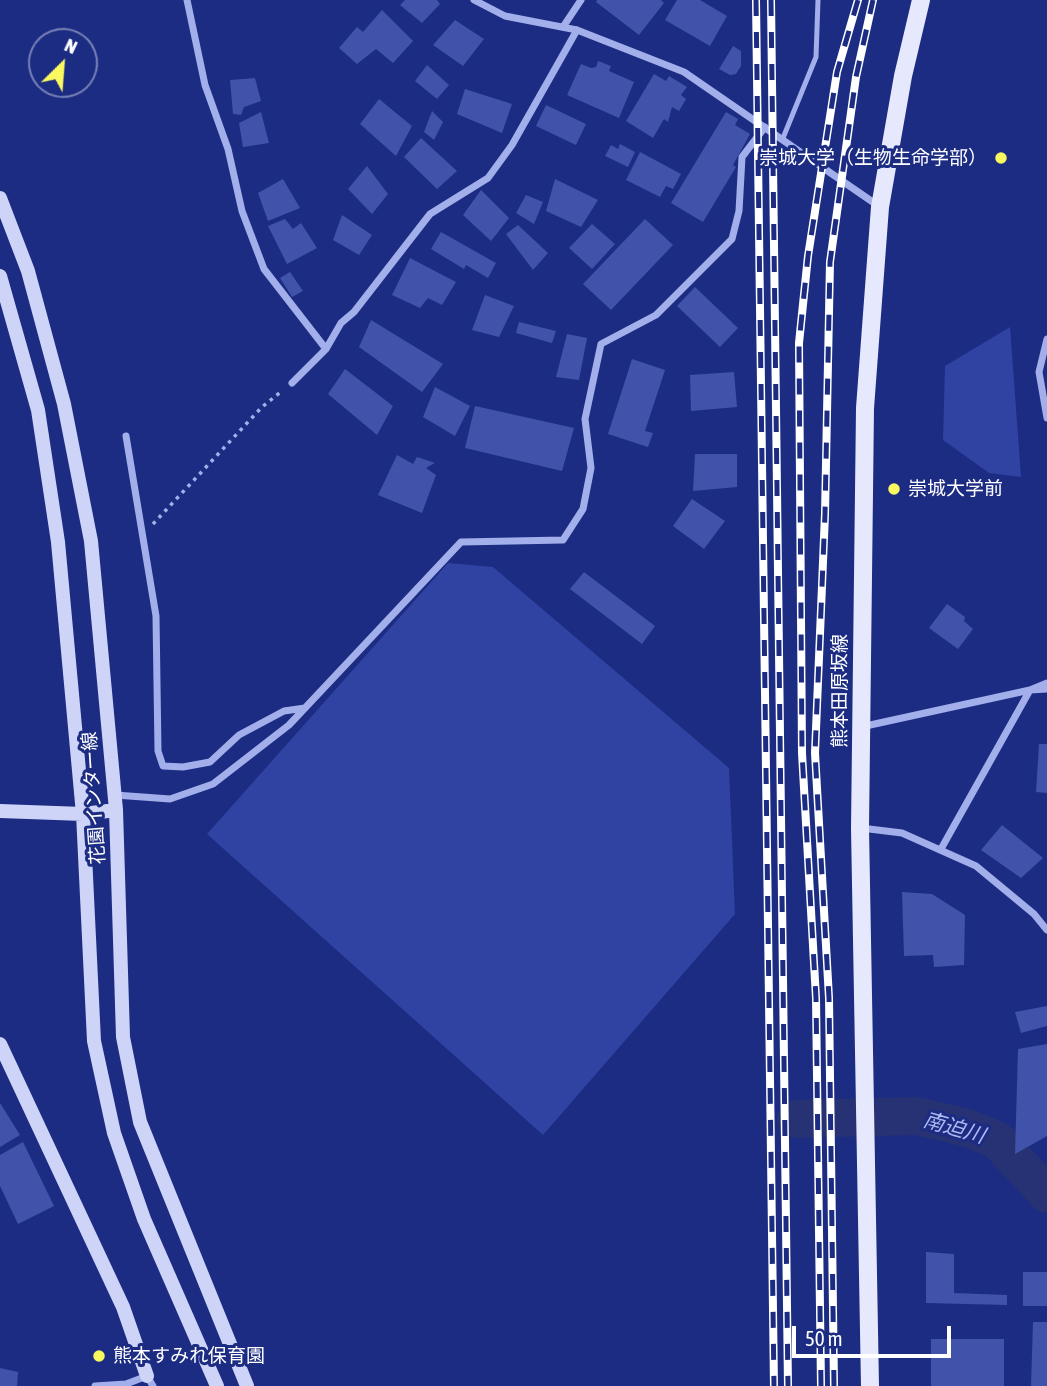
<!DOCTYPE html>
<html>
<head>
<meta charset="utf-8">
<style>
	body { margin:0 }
	#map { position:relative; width:1047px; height:1386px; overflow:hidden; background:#1c2c83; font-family:"Asap Condensed",sans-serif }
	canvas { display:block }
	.north { position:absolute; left:28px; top:28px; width:70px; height:70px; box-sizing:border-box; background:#1c2c83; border:2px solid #7780b5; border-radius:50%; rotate:25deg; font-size:19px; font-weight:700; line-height:28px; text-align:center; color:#fff }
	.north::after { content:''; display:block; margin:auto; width:24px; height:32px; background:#faf960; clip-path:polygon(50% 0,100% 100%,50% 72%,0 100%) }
	.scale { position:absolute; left:792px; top:1326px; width:159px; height:32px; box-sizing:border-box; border:4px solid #fff; border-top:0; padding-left:9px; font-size:21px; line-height:24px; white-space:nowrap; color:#fff; -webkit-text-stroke:5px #1c2c83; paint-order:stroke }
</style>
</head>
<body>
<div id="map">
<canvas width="1047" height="1386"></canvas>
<div class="north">N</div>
<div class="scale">50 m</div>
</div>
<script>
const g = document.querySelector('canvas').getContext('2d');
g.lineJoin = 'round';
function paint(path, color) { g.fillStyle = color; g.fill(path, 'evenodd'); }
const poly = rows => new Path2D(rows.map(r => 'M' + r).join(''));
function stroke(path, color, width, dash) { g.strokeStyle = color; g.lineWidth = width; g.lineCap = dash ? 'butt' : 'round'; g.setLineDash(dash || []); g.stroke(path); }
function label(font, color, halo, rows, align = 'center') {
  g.font = font + ' "Asap Condensed","Noto Sans JP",sans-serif'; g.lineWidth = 6; g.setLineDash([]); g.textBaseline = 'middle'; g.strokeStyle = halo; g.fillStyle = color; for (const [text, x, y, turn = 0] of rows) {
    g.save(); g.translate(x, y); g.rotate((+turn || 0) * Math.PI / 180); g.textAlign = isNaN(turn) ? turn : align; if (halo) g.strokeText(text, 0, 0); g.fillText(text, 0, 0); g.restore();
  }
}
paint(poly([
	[1010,327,1021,477,989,473,943,440,945,366],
	[448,563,493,567,729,768,735,914,543,1135,207,834]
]), '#3043a2');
stroke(poly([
	[796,1119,917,1116,968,1128,997,1140,1047,1194]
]), '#263273', 38);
paint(poly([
	[405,0,437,0,440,4,422,23,400,5],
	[597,0,661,0,664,3,639,35,596,2],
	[677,0,700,0,727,16,710,46,665,20],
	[382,10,413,41,393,63,376,49,357,64,339,48,357,27,363,32],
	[455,20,484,39,463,66,433,45],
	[733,46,741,51,741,66,736,74,730,75,719,69],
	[598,61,611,66,609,71,634,82,619,118,567,95,581,64,591,68,596,67],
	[427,65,449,85,437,99,415,81],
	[654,74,666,81,669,76,687,87,681,95,686,99,679,111,672,107,668,122,664,119,653,138,626,121],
	[255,78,261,101,244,107,241,115,233,114,230,80],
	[465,89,512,104,502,133,457,114],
	[379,99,412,126,396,156,360,124],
	[546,105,586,124,576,145,536,126],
	[432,111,443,122,434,140,424,132],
	[261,112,269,143,243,147,239,123],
	[726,112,738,119,735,125,750,134,733,165,736,167,703,222,671,203],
	[421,138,457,171,437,189,404,157],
	[620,144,635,152,628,167,605,156,611,145,618,149],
	[640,152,681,174,673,189,666,186,660,197,626,180],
	[367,166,388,194,372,214,348,189],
	[283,179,300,208,268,221,258,193],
	[555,179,598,200,581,227,546,211],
	[481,190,509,218,491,241,463,215],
	[526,195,543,202,534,224,516,213],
	[342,215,372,235,359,255,333,240],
	[285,219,293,229,301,223,317,248,287,264,268,226],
	[645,219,673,245,611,310,583,284],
	[592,224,615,244,592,269,569,248],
	[518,225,548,253,533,270,506,234],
	[441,232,496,263,488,278,466,265,464,269,431,249],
	[410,258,456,282,442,305,428,298,420,308,392,295],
	[290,272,303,291,292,297,280,278],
	[695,287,738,328,720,347,677,306],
	[485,295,514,306,499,337,472,330],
	[371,320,443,364,422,392,359,347],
	[519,322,556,331,552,343,516,333],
	[567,334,587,338,579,380,556,377],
	[632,359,665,370,645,431,653,433,648,447,608,434],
	[345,369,393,406,377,435,328,394],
	[734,372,737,407,691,411,690,375],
	[435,387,470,406,455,436,423,417],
	[475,406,574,428,562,471,465,448],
	[695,454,737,454,737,487,693,491],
	[397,455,413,464,417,457,435,463,426,468,436,475,422,513,378,495],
	[692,499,725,521,704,549,673,526],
	[584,572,655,626,642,644,570,589],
	[947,604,965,617,964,621,973,629,958,649,929,628],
	[1039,744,1047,744,1047,793,1036,792],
	[1002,825,1043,858,1021,878,981,850],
	[902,892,932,894,965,915,964,965,934,967,933,955,904,956],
	[1047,1006,1047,1026,1021,1033,1015,1012],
	[1047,1044,1047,1136,1015,1154,1018,1049],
	[0,1103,20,1135,0,1147],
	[23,1142,54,1206,18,1224,0,1186,0,1155],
	[926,1252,954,1254,954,1293,1007,1295,1007,1305,926,1303],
	[1023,1272,1047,1272,1047,1306,1023,1306],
	[1033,1322,1047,1322,1047,1386,1031,1386],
	[931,1339,1004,1339,1004,1386,931,1386],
	[0,1368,18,1372,17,1386,0,1386]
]), '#4052aa');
stroke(poly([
	[153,524,262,407,282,391]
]), '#a2afea', 3.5, [3.5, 5]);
stroke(poly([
	[783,138,816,57,818,0]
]), '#a2afea', 5);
stroke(poly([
	[187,0,205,85,228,149,242,211,264,269,326,349],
	[474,0,505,16,577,30,684,72,880,207],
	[563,27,581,0],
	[1047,339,1039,372,1047,418],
	[292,383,326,349,341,323,354,312,430,214,488,178,512,145,577,30],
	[126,436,156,616,158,751,163,766,183,767,210,762,239,735,284,711,305,708],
	[861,727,1030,690,1047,689],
	[115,795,170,799,213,784,289,725,461,542,563,540,583,509,591,468,585,419,601,344,656,315,732,239,739,211,742,157,765,127],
	[861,828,902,833,976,866,1034,914,1047,930],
	[941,849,1030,690,1047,683],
	[95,1386,126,1384,147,1376,153,1386]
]), '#a2afea', 7);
stroke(poly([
	[0,198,28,271,64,404,91,541,116,810,123,1037,140,1122,247,1386],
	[0,276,38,410,58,542,83,814,94,1041,114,1133,144,1219,217,1386],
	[0,811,83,814,116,810],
	[0,1044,123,1307,147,1376]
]), '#ced4f8', 14);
stroke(poly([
	[870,1386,860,828,865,408,880,207,903,76,921,0]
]), '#e6e9fe', 18);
const rail = poly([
	[756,0,774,1386],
	[771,0,788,1386],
	[821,1386,816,998,802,753,799,343,808,256,837,72,858,0],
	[834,1386,829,998,815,753,825,514,830,262,856,77,873,0]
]);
stroke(rail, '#fff', 8);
stroke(rail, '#1c2c83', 5, [16]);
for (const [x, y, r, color] of [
	[1001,158,7,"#faf960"],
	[894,489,7,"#faf960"],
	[99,1356,7,"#faf960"]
]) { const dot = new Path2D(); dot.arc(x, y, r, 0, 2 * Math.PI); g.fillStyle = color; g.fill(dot); stroke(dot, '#1c2c83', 2.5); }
label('19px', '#fff', '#1c2c83', [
	["崇城大学（生物生命学部）",987,158,"right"],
	["崇城大学前",908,489],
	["熊本すみれ保育園",113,1356]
], 'left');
label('19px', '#fff', '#1c2c83', [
	["熊本田原坂線",840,691,-90],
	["花園インター線",94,798,-94]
]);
label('italic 21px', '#aebaf2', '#1c2c83', [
	["南迫川",954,1128,16]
]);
</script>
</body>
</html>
